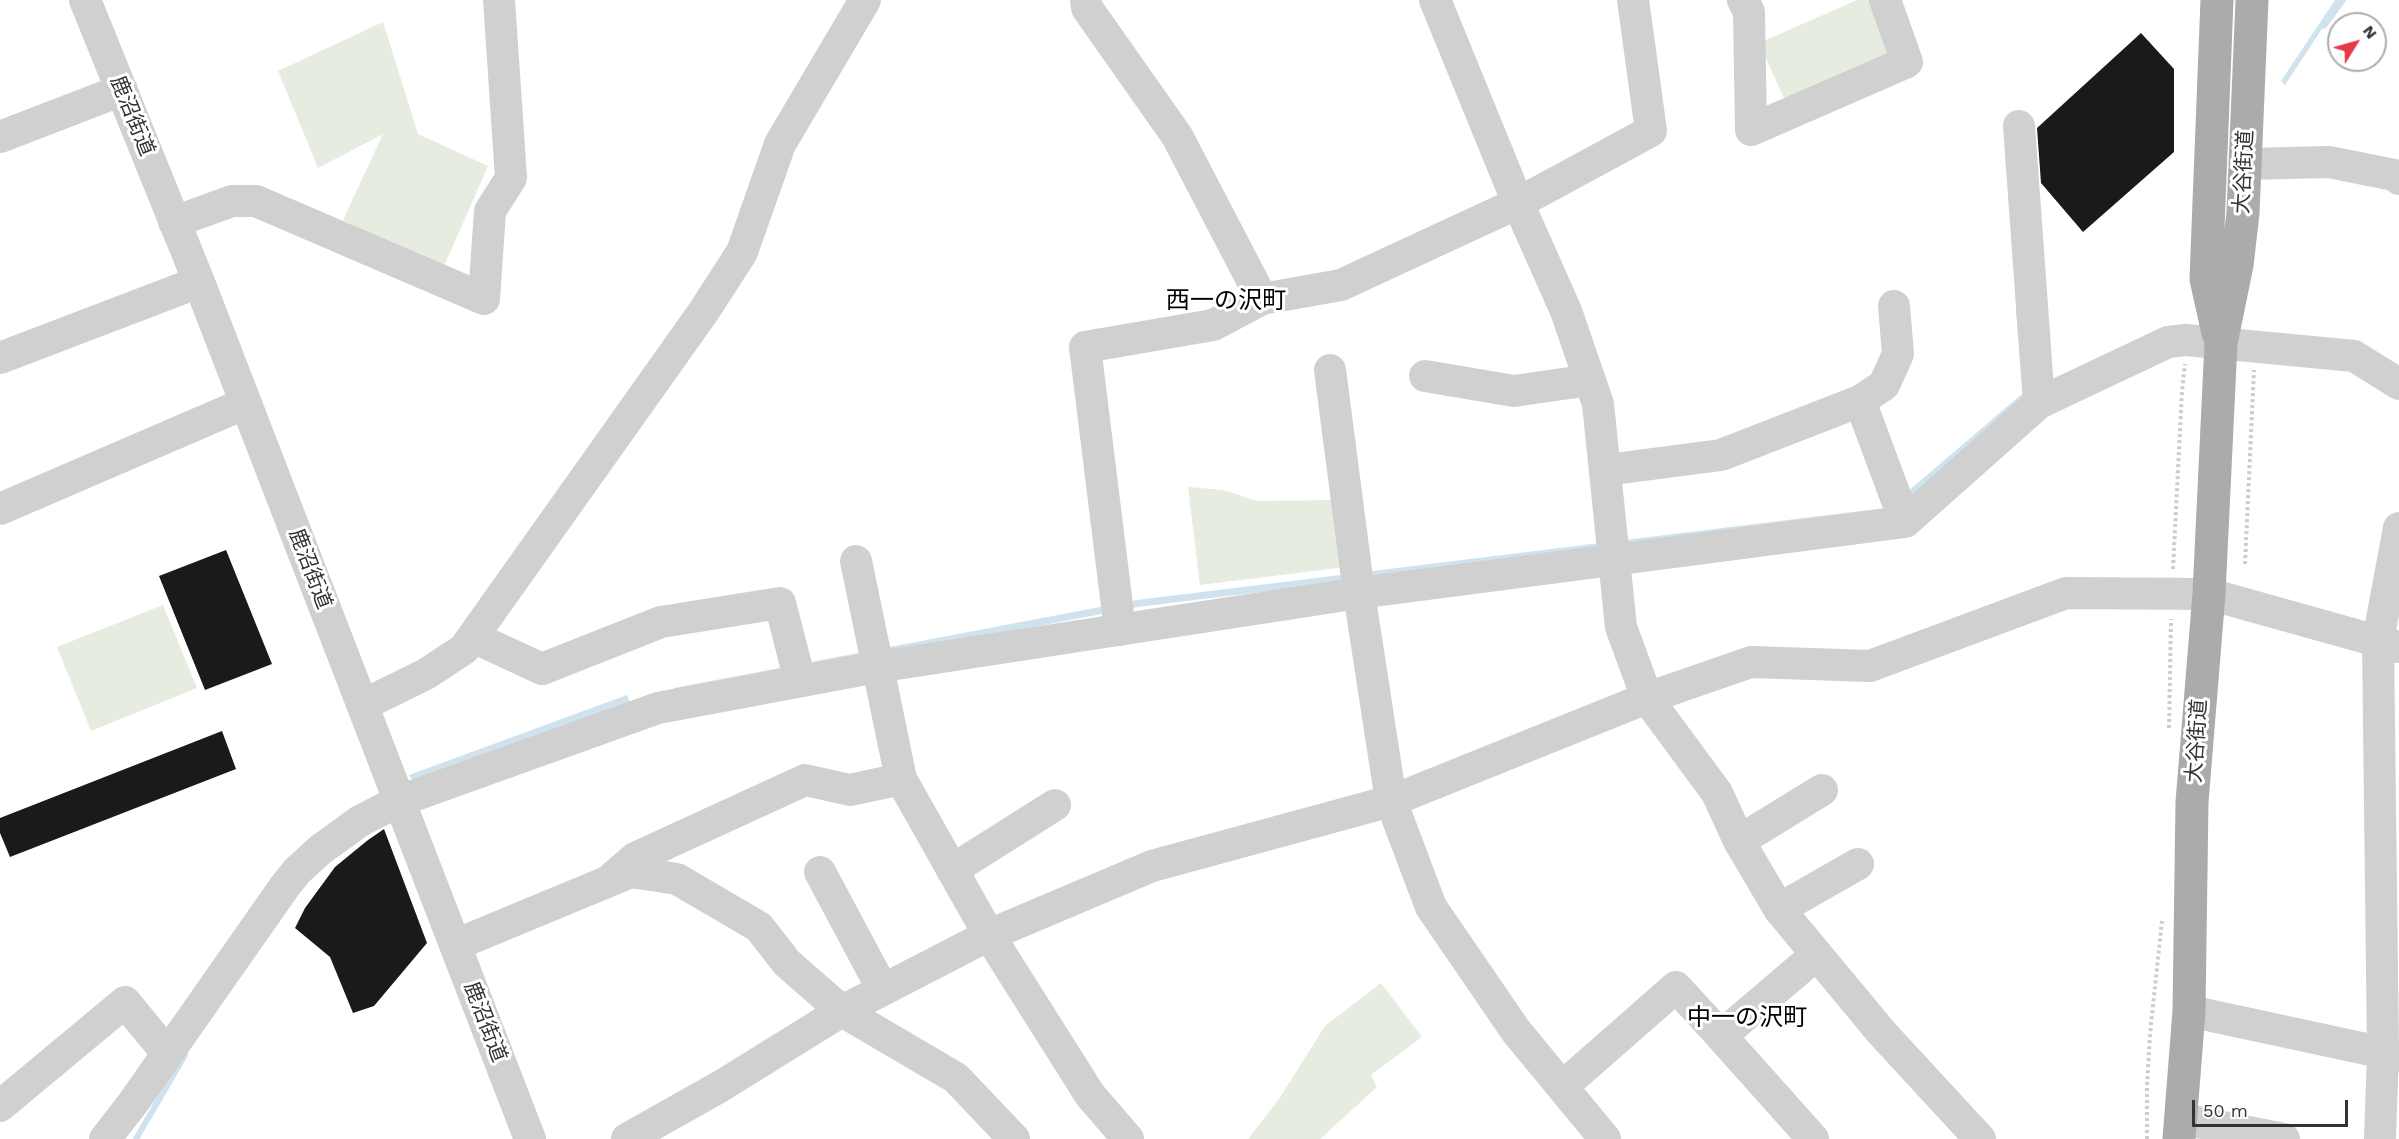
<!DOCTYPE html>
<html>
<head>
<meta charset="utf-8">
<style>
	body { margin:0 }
	#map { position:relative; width:2399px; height:1139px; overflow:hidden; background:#fff; font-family:"Work Sans",sans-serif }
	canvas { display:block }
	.north { position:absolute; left:2327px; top:12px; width:60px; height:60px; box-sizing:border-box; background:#fff; border:2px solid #adadad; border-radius:50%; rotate:53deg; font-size:16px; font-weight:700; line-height:24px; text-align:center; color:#333 }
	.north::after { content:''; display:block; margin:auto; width:21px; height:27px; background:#e63946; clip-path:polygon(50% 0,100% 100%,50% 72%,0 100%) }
	.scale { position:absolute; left:2192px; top:1100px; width:156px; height:27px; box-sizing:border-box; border:3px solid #333; border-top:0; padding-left:8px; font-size:18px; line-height:21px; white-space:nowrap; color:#333; -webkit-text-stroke:4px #fff; paint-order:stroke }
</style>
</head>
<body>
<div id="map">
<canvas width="2399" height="1139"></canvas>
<div class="north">N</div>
<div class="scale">50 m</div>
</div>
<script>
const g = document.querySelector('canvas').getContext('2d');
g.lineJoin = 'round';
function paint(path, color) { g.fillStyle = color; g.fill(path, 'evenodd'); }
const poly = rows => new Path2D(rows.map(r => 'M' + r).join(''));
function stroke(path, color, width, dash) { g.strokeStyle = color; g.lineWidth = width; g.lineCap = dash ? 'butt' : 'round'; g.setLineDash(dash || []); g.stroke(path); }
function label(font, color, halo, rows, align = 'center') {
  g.font = font + ' "Work Sans","Noto Sans JP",sans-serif'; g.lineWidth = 6; g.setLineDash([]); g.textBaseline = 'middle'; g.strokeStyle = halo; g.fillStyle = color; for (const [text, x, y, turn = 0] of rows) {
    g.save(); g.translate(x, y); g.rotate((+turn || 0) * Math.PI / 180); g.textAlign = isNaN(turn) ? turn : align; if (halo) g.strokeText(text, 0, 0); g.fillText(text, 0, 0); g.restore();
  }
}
paint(poly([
	[1857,0,1870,0,1896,59,1788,107,1759,43],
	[383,22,418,134,488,166,442,271,343,220,383,134,318,168,278,71],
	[1188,487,1223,490,1257,501,1338,500,1346,567,1200,585],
	[163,605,197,688,91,731,57,647],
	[1381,983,1422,1037,1371,1075,1377,1087,1320,1139,1248,1139,1279,1099,1325,1026]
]), '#e6ecdf');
paint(poly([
	[2335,0,2341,0,2285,85,2281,81],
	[2025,302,2031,397,1913,499,1907,492,2023,393,2016,311],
	[1893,507,1896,514,1138,607,677,695,674,688,1137,600],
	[627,695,632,708,416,785,409,775]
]), '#cfe2ee');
stroke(poly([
	[2324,26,2343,0],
	[136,1139,185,1055]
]), '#cfe2ee', 6);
paint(poly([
	[2141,33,2174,69,2174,152,2083,232,2041,183,2037,128],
	[226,550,272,664,205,690,159,576],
	[222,731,236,769,10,857,0,833,0,818],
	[384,829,427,943,374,1006,353,1013,330,957,295,928,305,908,335,867,368,840]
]), '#1a1a1a');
stroke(poly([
	[2245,564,2254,370],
	[2173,569,2182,391,2185,364],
	[2169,728,2171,619],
	[2147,1139,2147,1087,2150,1034,2162,921]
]), '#cdcdcd', 4, [3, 3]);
stroke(poly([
	[85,0,199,282,530,1139],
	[1086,0,1087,8,1177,136,1262,299,1341,285,1518,203,1651,131,1633,0],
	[1435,0,1518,203,1566,311,1598,404,1621,627,1647,698,1717,793,1739,841,1779,909,1882,1033,1980,1139],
	[1743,0,1749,12,1751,130,1907,62,1885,0],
	[2019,126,2039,403],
	[0,137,122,90],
	[2245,164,2329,162,2394,175,2399,179],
	[174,222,232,201,256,201,484,299,490,211,511,178,499,0],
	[1894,306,1898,354,1884,385,1860,401,1905,522],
	[0,358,199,282],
	[1330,370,1359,593,1391,801,1431,907,1516,1031,1605,1139],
	[1425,376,1514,391,1590,380],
	[1606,470,1721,455,1860,401],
	[0,509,246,403],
	[856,561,901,779,989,935,1090,1095,1128,1139],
	[1120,630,1085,347,1213,325,1262,299],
	[473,637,542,669,661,622,780,603,800,681],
	[363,705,426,674,464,649,704,311,742,252,780,144,865,0],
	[1739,841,1822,790],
	[952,870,1055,805],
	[820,872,883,990],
	[613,877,635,858,805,780,850,790,901,779],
	[1779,909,1858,864],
	[455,945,631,872,677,879,759,927,787,963,842,1011,956,1078,1014,1139],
	[2189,1011,2399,1056],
	[1721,1036,1813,1139],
	[1562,1087,1676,987,1721,1036,1816,955],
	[0,1106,125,1002,167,1053],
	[2182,1119,2284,1139],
	[105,1139,133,1103,285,886,297,871,320,850,360,821,399,801,658,708,877,667,1359,593,1905,522,2039,403,2168,342,2186,340,2354,356,2399,384],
	[627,1139,721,1086,842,1011,989,935,1152,866,1391,801,1647,698,1751,662,1870,666,2066,593,2209,594,2399,647],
	[2380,1139,2383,1052,2378,641,2399,528]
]), '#d0d0d0', 32);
stroke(poly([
	[2217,0,2206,279,2218,333],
	[2179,1139,2189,1011,2192,802,2209,594,2221,343,2237,265,2243,213,2252,0]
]), '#ababab', 33);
label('21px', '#333', '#fff', [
	["鹿沼街道",132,116,68],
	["大谷街道",2244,172,-87],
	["鹿沼街道",310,569,69],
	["大谷街道",2197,741,-86],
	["鹿沼街道",485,1022,69]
]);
label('24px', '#000', '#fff', [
	["西一の沢町",1226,301],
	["中一の沢町",1747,1018]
]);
</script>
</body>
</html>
